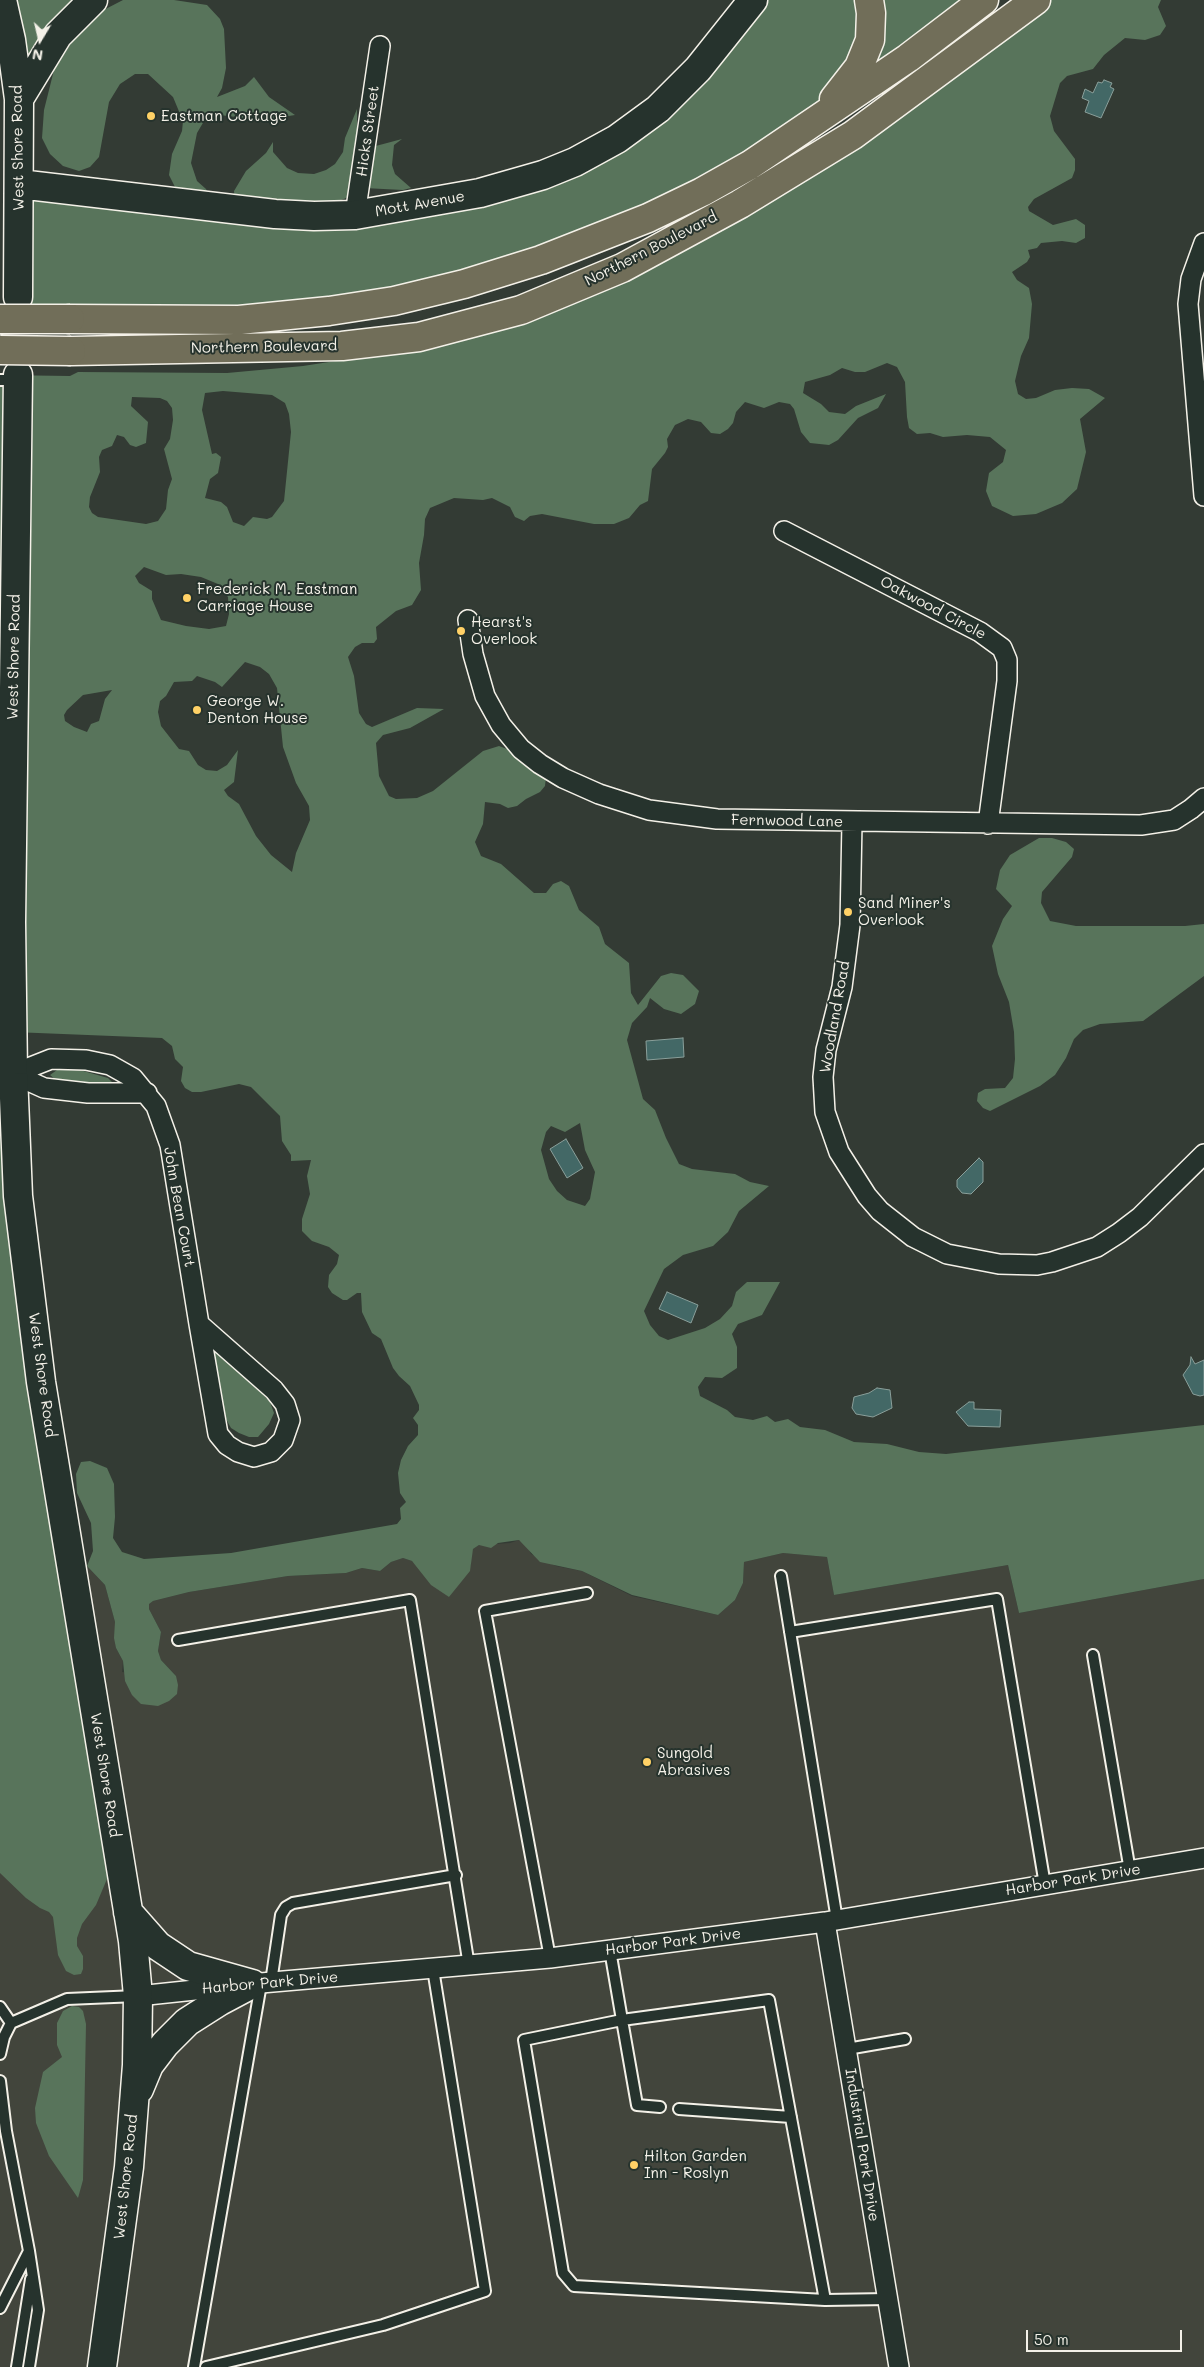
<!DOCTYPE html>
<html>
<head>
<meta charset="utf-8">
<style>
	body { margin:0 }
	#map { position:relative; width:1204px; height:2367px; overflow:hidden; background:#333b34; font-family:Mali,sans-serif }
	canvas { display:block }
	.north { position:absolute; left:15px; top:15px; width:50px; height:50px; -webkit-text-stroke:4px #26332d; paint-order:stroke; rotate:189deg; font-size:14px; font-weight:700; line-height:20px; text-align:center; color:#f4f1e8 }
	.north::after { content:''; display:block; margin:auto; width:18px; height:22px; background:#f4f1e8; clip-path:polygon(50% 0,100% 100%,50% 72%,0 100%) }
	.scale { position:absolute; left:1026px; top:2330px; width:156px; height:22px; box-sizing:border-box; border:2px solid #f4f1e8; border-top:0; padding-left:6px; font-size:15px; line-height:18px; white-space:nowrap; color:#f4f1e8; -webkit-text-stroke:4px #26332d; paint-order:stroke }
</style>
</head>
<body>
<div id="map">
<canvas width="1204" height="2367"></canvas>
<div class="north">N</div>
<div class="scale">50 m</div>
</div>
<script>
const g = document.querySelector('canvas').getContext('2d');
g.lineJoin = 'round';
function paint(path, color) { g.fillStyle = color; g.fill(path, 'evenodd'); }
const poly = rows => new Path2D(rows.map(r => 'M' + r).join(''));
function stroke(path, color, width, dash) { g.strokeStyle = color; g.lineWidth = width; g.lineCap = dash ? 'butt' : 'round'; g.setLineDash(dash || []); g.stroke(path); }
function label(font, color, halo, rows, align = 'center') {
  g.font = font + ' Mali,sans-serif'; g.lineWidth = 4; g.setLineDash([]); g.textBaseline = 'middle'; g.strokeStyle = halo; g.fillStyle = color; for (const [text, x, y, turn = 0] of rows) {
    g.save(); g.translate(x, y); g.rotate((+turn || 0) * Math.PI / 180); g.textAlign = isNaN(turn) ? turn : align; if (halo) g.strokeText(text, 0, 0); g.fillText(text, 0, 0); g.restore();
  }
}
paint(poly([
	[519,1540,527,1546,531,1554,556,1566,582,1571,632,1596,718,1615,735,1600,743,1583,744,1562,783,1553,827,1557,834,1595,1008,1565,1019,1613,1204,1579,1204,2367,0,2367,0,1865,71,1568,87,1566,105,1585,115,1622,116,1648,123,1661,122,1672,176,1676,161,1660,158,1651,161,1632,149,1609,148,1604,153,1601,189,1592,288,1576,346,1573,362,1568,380,1571,391,1562,403,1558,412,1561,449,1597,471,1565,470,1557,473,1549,479,1545,510,1543]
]), '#42453c');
paint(poly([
	[2,0,93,0,19,99],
	[123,0,174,0,207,5,220,19,224,29,226,68,222,88,217,97,245,86,254,77,269,97,295,115,264,120,219,115,207,116,197,133,191,163,197,181,206,189,210,197,235,200,234,191,246,171,266,153,273,142,273,152,287,168,298,173,314,174,326,170,335,164,343,152,345,138,357,109,357,126,372,147,402,139,394,145,392,165,395,174,411,188,403,190,364,188,344,199,324,206,398,209,617,139,753,0,984,0,702,192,394,301,18,320,19,184,181,199,169,175,172,154,182,131,183,121,173,97,148,74,135,74,120,84,109,102,99,157,90,167,79,171,63,166,50,154,42,138,44,110,54,70,75,37,94,15],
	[1038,0,1161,0,1158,7,1166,26,1160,35,1145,40,1125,38,1104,55,1093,69,1067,76,1060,83,1050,116,1054,131,1075,159,1075,170,1072,178,1034,199,1028,207,1029,211,1053,225,1076,219,1085,225,1085,238,1076,243,1062,241,1041,243,1037,248,1028,250,1030,257,1027,262,1012,272,1017,280,1029,288,1032,304,1029,338,1021,356,1015,381,1018,394,1026,399,1036,398,1055,390,1072,388,1089,389,1105,398,1080,419,1086,452,1077,489,1062,503,1036,514,1013,516,992,506,986,491,989,473,1003,462,1006,450,990,437,967,435,943,437,930,433,917,434,909,428,907,417,905,382,897,367,887,363,865,372,855,372,842,368,830,375,805,382,803,393,821,404,829,412,845,414,856,406,886,394,878,408,858,418,838,440,829,445,810,443,801,432,794,409,790,404,779,402,764,408,745,402,736,412,733,423,728,429,720,434,711,433,701,422,688,419,675,425,667,439,668,447,665,453,652,469,648,501,640,505,629,518,614,524,594,524,542,514,530,516,524,521,515,517,510,507,492,498,483,500,454,498,430,508,425,519,424,535,419,563,421,590,412,605,396,611,376,627,377,639,374,643,362,643,355,647,348,657,354,676,359,713,366,724,372,727,417,708,444,709,410,728,383,735,376,743,379,776,389,796,396,799,417,798,433,791,483,751,499,746,518,753,546,777,545,786,540,792,526,799,517,806,508,808,500,804,485,802,483,824,475,842,481,856,501,864,534,893,546,893,553,884,561,881,569,886,579,910,599,927,605,944,629,963,631,993,638,1005,661,976,671,973,683,975,699,991,695,1004,681,1014,664,1009,650,998,647,1007,632,1023,627,1040,643,1099,655,1110,666,1138,679,1164,692,1169,735,1174,750,1182,769,1186,739,1211,728,1232,713,1246,683,1255,664,1269,644,1311,650,1325,659,1336,668,1340,705,1328,720,1319,732,1306,736,1292,747,1282,780,1282,762,1315,738,1324,732,1334,737,1347,737,1368,722,1378,705,1377,698,1387,700,1396,727,1410,735,1417,753,1420,767,1416,775,1422,788,1419,800,1427,825,1430,854,1442,887,1444,919,1452,946,1454,1204,1425,1204,1579,1019,1613,1008,1565,834,1595,827,1557,783,1553,744,1562,743,1583,735,1600,718,1615,632,1595,582,1571,540,1562,519,1540,498,1543,491,1548,479,1545,473,1549,470,1571,449,1597,431,1585,412,1561,403,1558,391,1562,380,1571,362,1568,346,1573,288,1576,189,1592,153,1601,149,1604,149,1609,161,1632,158,1651,161,1660,176,1676,178,1685,177,1694,169,1701,158,1706,141,1704,132,1695,125,1681,123,1661,116,1648,114,1638,115,1622,105,1585,87,1566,93,1551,91,1523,77,1493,76,1474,81,1462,90,1461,107,1468,114,1484,115,1517,113,1538,122,1552,144,1559,231,1553,397,1524,401,1519,400,1508,406,1502,400,1493,398,1473,401,1460,408,1446,418,1435,418,1425,413,1418,419,1410,419,1405,410,1386,399,1376,393,1368,381,1339,372,1333,362,1312,361,1293,357,1293,347,1300,343,1300,332,1293,328,1287,329,1275,337,1264,339,1255,329,1247,312,1241,302,1231,302,1219,310,1194,307,1176,311,1160,291,1161,291,1155,282,1141,280,1116,251,1087,239,1084,201,1092,192,1092,185,1088,181,1081,183,1067,175,1059,172,1046,162,1038,13,1032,13,1074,112,1852,107,1879,96,1905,82,1924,77,1938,77,1946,83,1956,83,1969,81,1974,74,1975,66,1971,58,1955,53,1917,49,1912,40,1908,26,1898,0,1873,0,375,70,376,78,372,227,373,303,366,368,356,637,264],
	[223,391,272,395,285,403,289,414,291,432,284,501,272,517,267,519,253,517,244,526,233,522,227,507,221,502,205,498,210,479,218,473,221,457,216,453,212,454,202,410,205,393],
	[132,397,160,398,167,401,172,408,173,420,170,439,164,449,172,479,168,490,166,509,158,521,146,524,98,517,92,513,89,507,90,497,100,472,99,457,102,450,112,446,117,435,124,437,130,445,136,447,146,443,148,422,131,406],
	[144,567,166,575,181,574,201,577,218,584,228,597,229,614,226,626,209,629,186,626,161,620,152,599,152,591,139,583,135,576],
	[245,662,260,667,269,674,277,688,283,747,296,783,309,806,310,820,296,853,292,872,271,855,256,836,239,804,228,796,224,790,234,782,238,750,227,765,217,771,206,770,198,765,189,751,179,749,161,726,158,712,160,701,166,696,174,682,192,681,197,676,215,682,222,687],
	[112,690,105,699,99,721,91,724,87,732,74,727,65,721,64,715,67,710,83,695],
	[580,1123,585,1150,595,1172,590,1199,585,1206,567,1200,557,1191,549,1179,541,1150,546,1132,551,1126,565,1132],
	[1039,838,1052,838,1066,842,1074,849,1072,857,1042,892,1041,903,1050,921,1076,926,1185,926,1204,924,1204,976,1143,1021,1100,1024,1083,1030,1074,1039,1066,1058,1055,1075,1040,1086,990,1111,983,1108,977,1101,978,1093,985,1089,1005,1088,1013,1078,1015,1059,1014,1032,1009,1002,998,974,992,946,1003,919,1012,906,996,889,1000,870,1010,855],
	[57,1070,80,1070,108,1078,112,1082,106,1086,80,1086,56,1080,50,1075],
	[211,1340,270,1402,274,1413,269,1424,258,1437,249,1437,239,1433,231,1428,226,1419],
	[72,2006,79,2007,83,2011,86,2024,83,2180,78,2198,49,2156,36,2123,35,2108,43,2072,62,2057,57,2045,57,2023,63,2011]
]), '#58745b');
const water = poly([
	[1104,80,1112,83,1110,87,1114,89,1101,118,1085,112,1089,101,1082,98,1085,89,1093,93,1098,82,1102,83,1104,80],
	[683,1038,684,1057,647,1060,646,1041,683,1038],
	[566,1139,583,1168,567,1178,550,1149,566,1139],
	[979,1158,983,1162,983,1182,971,1194,962,1193,957,1187,957,1180,979,1158],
	[667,1292,698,1305,691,1323,659,1309,667,1292],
	[1191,1357,1195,1364,1204,1360,1204,1395,1200,1396,1193,1394,1183,1375,1190,1365,1191,1357],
	[877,1388,890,1390,892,1408,873,1417,856,1414,852,1408,854,1397,869,1393,877,1388],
	[969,1402,974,1402,974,1409,1001,1410,1000,1427,968,1426,956,1412,969,1402]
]);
paint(water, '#436866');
stroke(water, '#8a9f9a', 1);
const lane = poly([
	[0,380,17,380],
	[781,1576,837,1920],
	[790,1632,997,1599,1045,1885],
	[178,1640,410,1600,469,1966],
	[1093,1655,1130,1871],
	[610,1950,622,2020,769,2000,825,2300,574,2286,563,2273,524,2040,622,2020,637,2105,660,2107],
	[550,1958,485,1611,587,1593],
	[271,1982,281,1915,286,1907,293,1903,456,1875],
	[0,2007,11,2023],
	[847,2049,905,2039],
	[0,2054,4,2037,11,2023,67,1999,137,1996],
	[0,2081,6,2131,29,2251,38,2310,29,2367],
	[679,2109,791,2117],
	[825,2300,888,2299],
	[0,2308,29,2251],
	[17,2367,31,2279],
	[194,2367,261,1984],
	[206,2367,383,2325,485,2291,433,1969]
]);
const street = poly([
	[355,215,380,46],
	[1204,243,1191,279,1188,304,1204,496],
	[784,531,980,632,1002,648,1007,660,1007,681,988,824],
	[468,620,473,654,485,696,501,725,521,749,540,764,563,778,599,794,649,810,717,819,1141,825,1174,820,1191,809,1204,798],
	[852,822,850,925,842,987,826,1050,823,1077,825,1112,839,1152,867,1196,880,1211,913,1237,947,1254,999,1264,1037,1265,1052,1262,1097,1247,1119,1233,1140,1217,1204,1154],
	[13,1074,51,1059,86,1060,110,1065,133,1078,156,1106,170,1145,199,1324,218,1434,227,1445,238,1452,254,1457,271,1452,283,1440,290,1420,285,1404,274,1390,199,1324],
	[13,1074,44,1088,88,1093,147,1093],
	[825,1922,899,2367],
	[138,1996,261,1983,550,1958,825,1922,1204,1858]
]);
const secondary = poly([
	[2,0,11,40,19,99,18,297],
	[19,99,58,35,93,0],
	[19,184,275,214,314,216,355,215,480,193,543,175,575,162,617,139,658,109,698,69,753,0],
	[18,375,11,922,13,1074,18,1196,41,1382,133,1941,138,1996,137,2065,129,2167,102,2367],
	[128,1912,158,1946,188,1966,252,1984],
	[139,2089,149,2065,165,2044,187,2022,220,2001,252,1984]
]);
const primary = poly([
	[834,99,859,67,870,40,871,13,869,0],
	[70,319,239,320,329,311,394,301,464,284,541,260,648,218,702,192,750,165,908,58,984,0],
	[71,351,342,346,419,337,521,310,622,268,740,204,853,135,1036,0]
]);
stroke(lane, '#f4f1e8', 14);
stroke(street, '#f4f1e8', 22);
stroke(secondary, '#f4f1e8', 31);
stroke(primary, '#f4f1e8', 31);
stroke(lane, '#26332d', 10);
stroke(street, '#26332d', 19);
stroke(secondary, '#26332d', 28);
stroke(primary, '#716e59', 28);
const primaryBridge = poly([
	[0,319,70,319],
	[0,350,71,351]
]);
stroke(primaryBridge, '#f4f1e8', 31, []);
stroke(primaryBridge, '#716e59', 28);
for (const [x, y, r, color] of [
	[151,116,5,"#ffd166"],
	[187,598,5,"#ffd166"],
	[461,631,5,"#ffd166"],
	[197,710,5,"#ffd166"],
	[848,912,5,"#ffd166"],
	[647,1762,5,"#ffd166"],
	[634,2165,5,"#ffd166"]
]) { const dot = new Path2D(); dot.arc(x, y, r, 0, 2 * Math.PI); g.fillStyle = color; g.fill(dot); stroke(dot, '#26332d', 2); }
label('15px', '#f4f1e8', '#26332d', [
	["Eastman Cottage",161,116],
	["Frederick M. Eastman",197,589],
	["Carriage House",197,606],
	["Hearst's",471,622],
	["Overlook",471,639],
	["George W.",207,701],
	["Denton House",207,718],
	["Sand Miner's",858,903],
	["Overlook",858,920],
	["Sungold",657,1753],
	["Abrasives",657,1770],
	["Hilton Garden",644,2156],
	["Inn - Roslyn",644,2173]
], 'left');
label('15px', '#f4f1e8', '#26332d', [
	["Hicks Street",368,131,-82],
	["West Shore Road",18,148,-91],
	["Mott Avenue",420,204,-10],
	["Northern Boulevard",651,249,-27],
	["Northern Boulevard",264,347,-1],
	["Oakwood Circle",933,608,28],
	["West Shore Road",14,657,-89],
	["Fernwood Lane",787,821,1],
	["Woodland Road",835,1017,-80],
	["John Bean Court",179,1207,80],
	["West Shore Road",42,1375,82],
	["West Shore Road",105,1775,81],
	["Harbor Park Drive",1073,1880,-9],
	["Harbor Park Drive",673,1942,-7],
	["Harbor Park Drive",270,1983,-5],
	["Industrial Park Drive",862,2145,81],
	["West Shore Road",126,2177,-84]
]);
</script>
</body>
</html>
